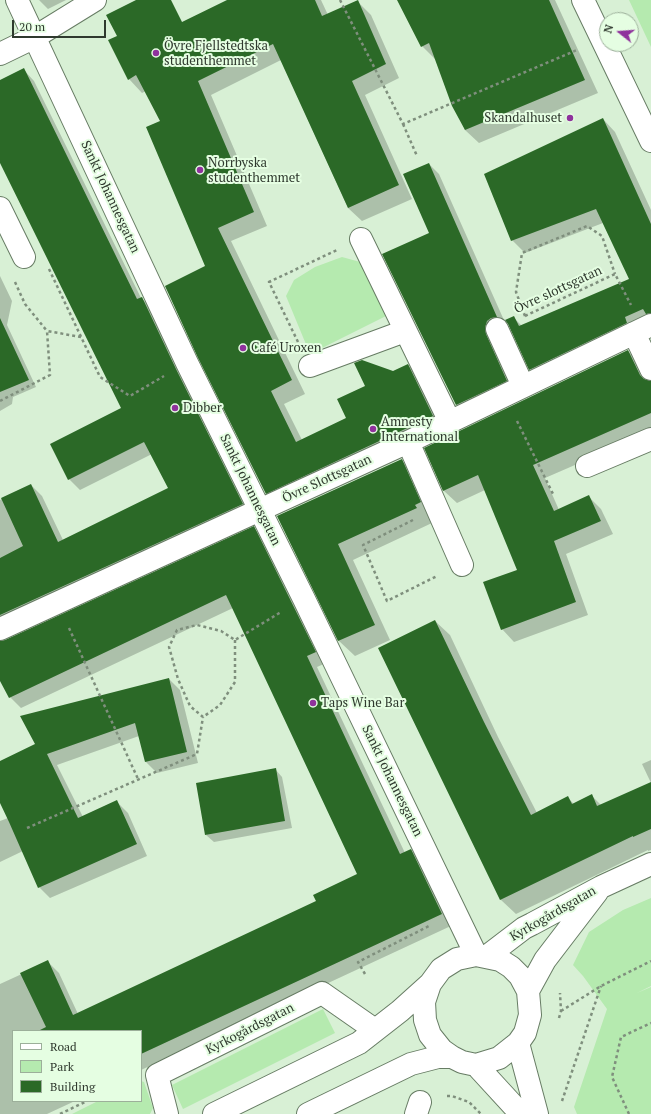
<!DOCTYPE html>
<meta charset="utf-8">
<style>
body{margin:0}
#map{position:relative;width:651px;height:1114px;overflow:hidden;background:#d8f0d5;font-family:"PT Serif",serif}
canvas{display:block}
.legend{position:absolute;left:12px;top:1030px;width:130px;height:72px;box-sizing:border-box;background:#e5fee2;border:1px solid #9caf9a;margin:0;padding:5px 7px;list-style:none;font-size:12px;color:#2f392e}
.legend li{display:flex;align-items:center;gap:8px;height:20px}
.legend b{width:20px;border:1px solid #9caf9a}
.north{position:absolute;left:599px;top:12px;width:40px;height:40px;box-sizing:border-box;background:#e5fee2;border:1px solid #9caf9a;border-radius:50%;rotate:287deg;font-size:11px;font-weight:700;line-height:16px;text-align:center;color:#2f392e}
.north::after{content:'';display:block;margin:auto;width:14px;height:18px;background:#8f329c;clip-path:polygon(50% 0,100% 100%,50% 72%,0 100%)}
.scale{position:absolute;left:12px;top:20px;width:94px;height:18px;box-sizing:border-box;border:2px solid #2f392e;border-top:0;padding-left:5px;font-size:12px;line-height:14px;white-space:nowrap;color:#2f392e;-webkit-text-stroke:3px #e5fee2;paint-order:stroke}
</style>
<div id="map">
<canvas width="651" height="1114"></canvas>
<ul class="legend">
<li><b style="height:5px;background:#fff"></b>Road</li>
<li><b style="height:11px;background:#b5eaaf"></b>Park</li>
<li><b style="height:11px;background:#2b6927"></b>Building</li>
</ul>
<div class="north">N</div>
<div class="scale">20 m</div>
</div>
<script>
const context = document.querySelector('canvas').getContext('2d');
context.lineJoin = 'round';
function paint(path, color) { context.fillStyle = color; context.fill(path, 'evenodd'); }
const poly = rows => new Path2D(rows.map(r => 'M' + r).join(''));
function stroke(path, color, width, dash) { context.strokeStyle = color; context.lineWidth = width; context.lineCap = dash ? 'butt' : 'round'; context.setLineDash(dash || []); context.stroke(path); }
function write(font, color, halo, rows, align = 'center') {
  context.font = font + ' "PT Serif",serif'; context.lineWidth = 4; context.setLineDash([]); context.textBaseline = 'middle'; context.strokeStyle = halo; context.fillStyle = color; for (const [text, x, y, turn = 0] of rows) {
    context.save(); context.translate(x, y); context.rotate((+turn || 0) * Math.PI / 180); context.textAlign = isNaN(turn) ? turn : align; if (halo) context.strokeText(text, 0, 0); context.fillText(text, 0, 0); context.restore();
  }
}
const green = poly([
 [629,0,651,0,651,47],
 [342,257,360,262,388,315,310,354,286,296,294,280,315,267],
 [651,898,651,986,637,993,651,987,651,1114,577,1114,574,1107,607,1009,583,976,573,965,589,932,623,910],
 [323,1009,335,1033,183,1109,172,1085],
 [141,1081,144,1082,153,1108,150,1114,72,1114,98,1101,141,1101]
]);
const shadow = poly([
 [39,0,66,0,48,9],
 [229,0,321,0,328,15,357,1,371,15,399,78,365,95,412,199,362,221,348,208,281,60,211,95,267,226,231,241,305,394,284,404,302,440,347,418,393,372,408,365,421,379,446,430,280,507,266,493,207,266,161,122,146,91,142,93,129,79,151,41],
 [404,0,555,0,598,93,479,143,465,130,436,60,422,46],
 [23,69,34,81,141,298,153,309,253,515,0,635,0,500,31,485,42,496,63,540,169,489,152,454,80,490,69,479,123,409,0,161,0,81],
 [603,119,615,132,651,210,651,330,543,382,530,369,513,317,522,326,631,280,603,223,525,253,512,240],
 [429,164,439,174,507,327,517,391,467,415,457,405,430,234],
 [0,276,12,301,7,325,36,387,13,397,12,404,0,411],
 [628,351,641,364,649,382,651,382,651,432,545,478,559,510,589,497,601,509,613,534,566,554,588,615,514,642,502,629,519,571,485,490,457,503,444,491,426,449],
 [401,460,417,475,436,518,430,520,432,523,353,560,390,640,355,656,339,641,278,516],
 [254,528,265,539,326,663,317,667,405,853,411,850,422,861,453,925,141,1070,141,1031,13,1031,13,1101,75,1101,47,1114,0,1114,0,984,48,962,59,973,78,1014,317,902,358,875,233,608,21,708,10,697,0,679,0,642,6,641],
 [435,621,450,635,498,737,537,813,568,798,574,804,592,796,601,805,651,783,642,764,651,760,651,850,648,851,648,850,516,914,501,900,380,648],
 [169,679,180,690,198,763,157,773,146,762,139,736,57,765,83,817,117,802,128,813,147,856,50,898,39,887,23,851,0,862,0,821,8,818,0,801,0,762],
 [275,769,282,777,292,828,214,842,206,835]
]);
const building = poly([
 [136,0,171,0,182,22,227,0,315,0,322,16,358,0,386,64,352,81,399,185,348,208,273,44,198,81,254,212,218,228,292,380,271,391,296,442,346,418,337,399,365,386,354,363,362,360,393,371,408,364,433,416,266,494,198,358,165,286,205,266,146,127,160,121,136,75,128,80,108,40,117,36,106,15],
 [397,0,549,0,585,80,465,130,452,106,429,43,421,47],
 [24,68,137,299,142,297,176,369,243,504,0,615,0,558,23,546,1,498,31,484,58,542,168,488,144,442,68,480,50,444,121,408,0,163,0,80],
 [603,118,651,224,651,313,646,314,643,309,625,317,627,323,529,370,508,324,505,320,514,316,519,326,629,279,596,209,511,241,484,174],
 [429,163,497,317,491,318,487,321,485,328,486,334,507,381,456,405,382,254,429,233,403,174],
 [0,318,29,380,0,392],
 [628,350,640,375,644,379,651,381,651,413,533,465,554,511,589,495,601,521,554,541,576,602,501,630,483,582,517,570,478,475,443,491,424,448],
 [402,459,421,502,415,505,417,508,338,544,375,625,338,641,277,516],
 [254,526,316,652,307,656,400,854,411,849,442,914,141,1054,141,1031,38,1031,46,1027,20,973,48,960,73,1015,316,901,313,895,357,874,226,595,9,698,0,681,0,641,5,640],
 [435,620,484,722,531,815,568,796,572,804,592,794,597,806,651,782,651,829,633,837,633,836,500,900,378,648],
 [169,678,187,752,145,762,135,723,47,754,78,818,117,800,137,844,38,888,9,822,0,803,0,761,35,744,20,716],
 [276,768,285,821,205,835,196,783]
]);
const path = poly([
 [340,0,403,124,577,50],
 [403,124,417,156],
 [49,269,100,377,130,396,164,376],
 [15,282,25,304,47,331],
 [525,316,516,292,522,253,587,226,602,236,615,274],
 [525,316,615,274,631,305],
 [298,342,269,282,337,250],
 [0,401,50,375,47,331,81,337],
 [517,421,554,496],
 [413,520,363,545,387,601,437,576],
 [69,628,138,779],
 [235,640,235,682,220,705,203,717,190,706,178,679,169,647,177,630,197,625,221,631,235,640,281,612],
 [27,828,197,754,203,717],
 [365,974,358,962,431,925],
 [561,1011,601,986,651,961],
 [559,1018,561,1011,560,993],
 [447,1096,452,1096,469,1102,481,1114],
 [562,1101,601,986],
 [60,1114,87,1101],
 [629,1114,612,1077,621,1037,651,1023]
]);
const minor = poly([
 [17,0,187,363,304,599,476,955],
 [583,0,651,141],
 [0,54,35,37,95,0],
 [0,208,24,257],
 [361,239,450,422],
 [497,329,523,386],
 [634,333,651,369],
 [310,366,405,331],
 [408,442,462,565],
 [587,466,651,439],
 [0,629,408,442,651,325],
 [476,955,500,960,511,967,520,976,528,991,530,1015,525,1033,518,1043,499,1058,476,1065,462,1062,452,1057,442,1050,430,1035,425,1020,424,1002,430,984,441,969,457,959,476,955],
 [486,957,524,928,532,924,601,887,651,864],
 [528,991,545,960,597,892],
 [518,1043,537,1114],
 [476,1065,521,1114],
 [167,1114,157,1075,322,993,375,1030],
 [214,1114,359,1043,400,1011,430,984],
 [308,1114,411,1064,438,1057,452,1057],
 [416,1114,420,1102]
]);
const markers = [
 [156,53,4,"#8f329c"],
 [570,118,4,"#8f329c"],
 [200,170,4,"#8f329c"],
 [243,348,4,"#8f329c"],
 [175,408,4,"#8f329c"],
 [373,429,4,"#8f329c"],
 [313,703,4,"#8f329c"]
];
const poiNames = [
 ["Övre Fjellstedtska",164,46],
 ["studenthemmet",164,61],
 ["Skandalhuset",562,118,"right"],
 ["Norrbyska",208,163],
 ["studenthemmet",208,178],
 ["Café Uroxen",251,348],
 ["Dibber",183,408],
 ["Amnesty",381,422],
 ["International",381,437],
 ["Taps Wine Bar",321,703]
];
const streetNames = [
 ["Sankt Johannesgatan",110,197,65],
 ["Övre slottsgatan",558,290,-25],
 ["Övre Slottsgatan",327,479,-25],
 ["Sankt Johannesgatan",250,490,64],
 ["Sankt Johannesgatan",392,781,64],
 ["Kyrkogårdsgatan",553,914,-30],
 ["Kyrkogårdsgatan",250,1029,-27]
];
paint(green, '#b5eaaf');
paint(shadow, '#0003');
paint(building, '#2b6927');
stroke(minor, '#677c64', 24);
stroke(path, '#7f8f7d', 2.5, [3, 3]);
stroke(minor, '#fff', 22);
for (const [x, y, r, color] of markers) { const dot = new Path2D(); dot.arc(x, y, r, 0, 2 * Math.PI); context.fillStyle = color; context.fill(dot); stroke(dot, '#e5fee2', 1.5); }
write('13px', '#2f392e', '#e5fee2', poiNames, 'left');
write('13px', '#2f392e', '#e5fee2', streetNames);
</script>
